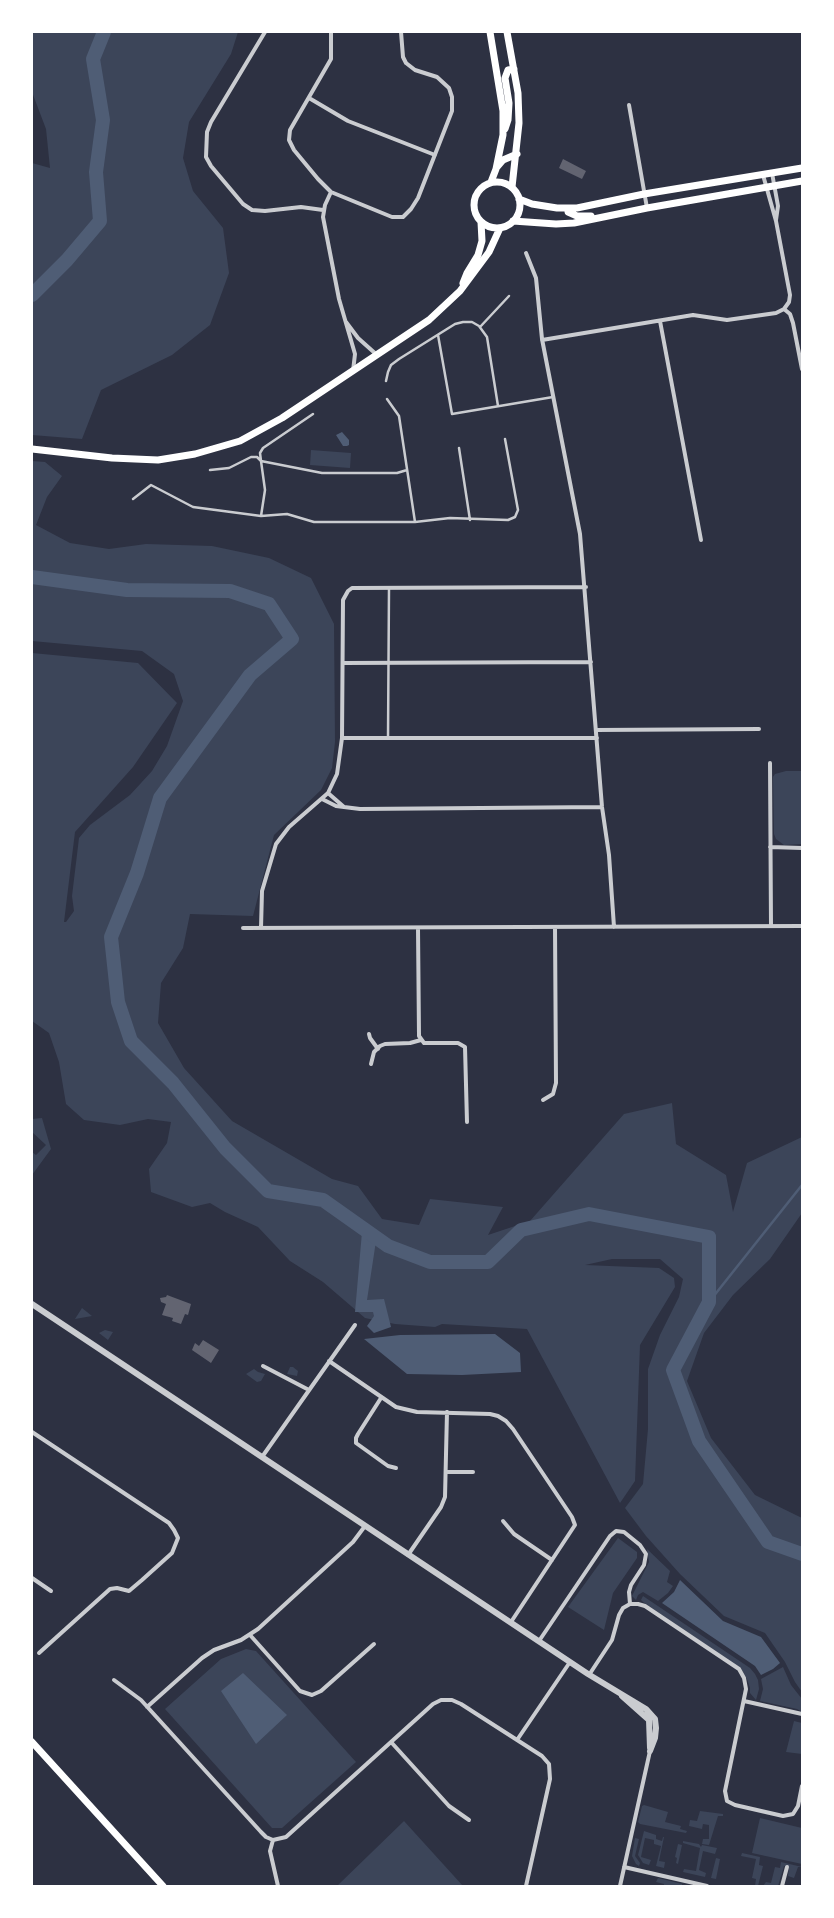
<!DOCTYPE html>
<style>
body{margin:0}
#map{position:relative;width:834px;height:1918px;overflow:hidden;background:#2d3142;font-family:Manrope,sans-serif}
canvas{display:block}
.frame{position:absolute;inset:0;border:33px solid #fff;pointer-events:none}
</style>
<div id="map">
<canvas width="834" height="1918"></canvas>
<div class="frame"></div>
</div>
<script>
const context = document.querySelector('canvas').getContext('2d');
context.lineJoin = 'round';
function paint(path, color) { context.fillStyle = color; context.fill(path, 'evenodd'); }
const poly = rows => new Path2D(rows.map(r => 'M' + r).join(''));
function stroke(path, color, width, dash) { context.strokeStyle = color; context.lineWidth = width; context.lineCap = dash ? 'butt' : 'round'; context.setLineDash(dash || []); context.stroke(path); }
const green = poly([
 [32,32,238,32,231,54,189,122,183,158,193,191,223,228,229,273,210,325,172,355,101,390,82,439,32,435,32,163,50,168,46,129,32,92],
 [311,450,351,453,350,468,310,465],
 [32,461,45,462,62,476,47,497,36,525,70,543,109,549,146,544,212,546,269,558,311,578,334,624,335,742,332,768,321,790,274,835,253,916,190,914,183,948,161,983,158,1023,184,1068,232,1121,332,1179,358,1186,382,1219,419,1225,430,1199,503,1207,488,1235,530,1221,624,1114,672,1103,676,1144,726,1175,733,1212,747,1163,802,1137,802,1213,770,1259,733,1295,704,1333,687,1381,711,1438,755,1495,802,1518,802,1692,795,1682,785,1662,765,1633,724,1616,680,1574,646,1536,625,1508,643,1484,648,1429,648,1369,660,1335,679,1297,683,1279,660,1259,612,1259,585,1265,659,1268,674,1278,675,1287,640,1345,635,1481,620,1503,527,1329,442,1324,435,1327,395,1324,365,1318,323,1282,290,1261,258,1227,225,1212,210,1203,192,1207,151,1192,149,1169,167,1143,171,1122,148,1119,120,1125,84,1120,66,1104,59,1062,49,1033,32,1021,32,653,138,663,177,703,133,767,75,832,64,922,66,922,74,911,72,896,79,838,90,825,130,795,152,771,167,746,183,701,174,674,142,651,32,641],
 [786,771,802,771,802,844,784,845,776,839,774,834,773,777,775,774],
 [42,1118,51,1149,32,1175,32,1152,36,1155,46,1145,32,1132,32,1119],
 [82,1308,92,1316,75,1319],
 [105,1330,113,1332,108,1340,99,1333],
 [290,1367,293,1367,298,1371,297,1376,287,1374],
 [254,1369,258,1372,265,1374,261,1381,257,1382,246,1374],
 [618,1538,637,1552,637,1558,613,1593,604,1630,568,1607],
 [647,1549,670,1571,667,1582,673,1586,668,1593,658,1601,643,1592,638,1595,636,1600,632,1596,649,1562],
 [643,1596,750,1668,755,1674,758,1680,759,1689,756,1700,750,1693,750,1688,747,1679,741,1669,643,1602,641,1600],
 [246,1649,256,1651,356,1762,282,1828,272,1828,165,1709,221,1659],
 [783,1667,791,1685,802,1699,802,1712,797,1709,760,1701,763,1689,761,1679],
 [794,1721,802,1723,802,1754,786,1752],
 [644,1805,668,1812,665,1822,681,1826,680,1829,687,1831,686,1833,640,1824,638,1822,642,1806],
 [700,1811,723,1814,723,1816,718,1816,709,1845,702,1844,703,1839,709,1839,709,1825,703,1824,702,1829,689,1826,690,1820,697,1821],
 [760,1818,802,1828,802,1864,752,1853],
 [404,1821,463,1886,337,1886],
 [644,1831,656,1835,656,1839,662,1841,663,1837,664,1837,659,1861,665,1862,664,1868,656,1866,661,1846,654,1844,654,1840,645,1838,641,1857,651,1860,649,1865,643,1863,638,1855],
 [635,1838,639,1839,635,1856,640,1863,639,1866,636,1864,632,1856],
 [683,1841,699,1844,701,1847,702,1845,717,1848,715,1854,703,1851,699,1870,706,1873,705,1877,683,1872,684,1869,696,1871,700,1848,683,1843],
 [678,1844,682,1845,678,1864,676,1863,677,1858,675,1857],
 [742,1853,760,1857,759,1865,763,1866,758,1886,755,1886,756,1879,752,1878,756,1859,741,1856],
 [716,1858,720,1859,716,1879,711,1878],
 [781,1862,802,1867,798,1867,794,1878,788,1876,789,1867,784,1866,778,1886,763,1886,766,1882,771,1883,775,1867,780,1868],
 [658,1878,682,1884,682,1886,664,1886,664,1884,656,1882]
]);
const water = poly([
 [342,432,349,440,349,445,347,446,343,446,336,435],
 [362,1232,376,1241,367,1300,384,1299,391,1327,374,1333,367,1326,374,1316,373,1312,355,1312],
 [495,1334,520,1353,521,1372,462,1375,407,1374,364,1339,400,1335],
 [680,1580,723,1621,761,1637,780,1663,773,1669,761,1675,755,1666,662,1603,674,1592],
 [243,1673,287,1715,256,1744,221,1691]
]);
const stream = poly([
 [709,1302,802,1185]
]);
const river = poly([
 [32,295,67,260,100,221,96,172,103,120,93,59,104,32],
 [32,577,127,590,230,591,269,604,292,639,250,675,160,798,137,873,111,937,118,1002,131,1041,173,1083,225,1148,268,1191,323,1200,388,1246,430,1262,488,1262,521,1230,589,1214,709,1237,709,1302,673,1370,699,1441,768,1542,802,1554]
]);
const building = poly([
 [563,159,586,171,582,179,559,168],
 [167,1295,191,1304,188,1315,185,1314,181,1324,172,1321,173,1318,162,1315,166,1304,161,1302,160,1298,166,1297],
 [203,1340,219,1350,211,1363,192,1350,195,1343,199,1346]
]);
const service = poly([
 [480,327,509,296],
 [438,335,452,414,553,397],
 [386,381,388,372,391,365,399,359,455,324,463,322,472,322,479,326,487,337,498,406],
 [387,399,399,416,415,522],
 [459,448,470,520],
 [210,470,229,468,251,457,257,457,261,461,260,453,263,448,313,414],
 [133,499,151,485,193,507,261,516,287,514,314,522,415,522,450,518,508,520,515,517,518,510,505,439],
 [261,516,265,490,261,461,322,473,397,473,407,470],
 [388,738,389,588]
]);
const minor = poly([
 [265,32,211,122,207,132,206,157,211,166,243,204,252,210,265,211,301,207,323,210],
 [331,32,331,59,290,130,289,140,294,150,318,179,331,192,392,217,403,217,411,209,418,198,452,111,452,97,449,88,437,77,415,70,406,63,403,57,401,32],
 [309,98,348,121,435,155],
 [629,105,647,208],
 [772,173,778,206,776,220],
 [331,192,325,205,323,217,339,299,355,354,353,371],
 [526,253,536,278,542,339,580,534,602,807,609,855,614,927],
 [784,309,790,314,793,323,802,369],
 [660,321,701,540],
 [346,322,358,338,377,355],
 [542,340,693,315,727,320,776,313,784,309,789,302,790,295,776,221,763,175],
 [343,663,591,662],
 [596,730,759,729],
 [342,738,597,738],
 [770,763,771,926],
 [328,793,344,807],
 [322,799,336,806,360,809,602,807],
 [770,847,802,848],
 [243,928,802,926],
 [261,928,262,891,276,844,289,827,328,793,337,774,342,738,343,600,348,591,352,588,586,587],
 [418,928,419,1036,424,1043,458,1043,465,1047,467,1122],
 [369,1034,370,1038,378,1049],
 [371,1064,374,1052,380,1046,385,1044,410,1043,421,1040],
 [543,1100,553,1094,556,1083,555,927],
 [329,1361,396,1407,417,1412,490,1414,498,1416,506,1421,513,1429,572,1517,575,1525,511,1622],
 [263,1366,309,1390],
 [381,1398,358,1434,356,1438,356,1443,388,1466,396,1468],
 [32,1432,169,1523,174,1530,178,1538,172,1553,142,1580,129,1591,117,1588,110,1589,39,1653],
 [262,1457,355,1325],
 [446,1472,473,1472],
 [503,1521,514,1534,552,1560],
 [408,1555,441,1507,445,1497,447,1412],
 [32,1578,51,1591],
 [250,1635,300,1691,312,1695,321,1691,374,1644],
 [539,1641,610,1536,616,1531,624,1532,640,1545,646,1554,644,1565,631,1585,629,1592,630,1604],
 [589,1675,612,1640,619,1615,623,1608,630,1604,638,1604,645,1606,739,1669,744,1678,746,1689,725,1791,727,1801,735,1805,783,1816,793,1814,798,1806,802,1786],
 [114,1680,141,1700,261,1832,266,1837,273,1840,286,1837,433,1704,441,1700,452,1700,461,1704,542,1756,549,1764,550,1779,526,1886],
 [744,1701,802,1714],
 [147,1707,202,1658,214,1650,241,1640,258,1629,353,1542,365,1526],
 [517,1740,570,1662],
 [391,1742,449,1806,469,1820],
 [273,1840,270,1851,278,1886],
 [624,1867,707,1886],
 [620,1886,650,1751],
 [782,1886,787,1867]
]);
const tertiary = poly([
 [32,1304,588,1674,646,1709,655,1719,656,1728,655,1738,650,1751],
 [622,1696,649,1720,650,1748]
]);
const primary = poly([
 [490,32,503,111,503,135,496,169,491,182],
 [507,32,518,93,519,123,512,187],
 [505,129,508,120,509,103,505,78,508,70,514,69],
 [497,167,503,160,517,154],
 '474 205a23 23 0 1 1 46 0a23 23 0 1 1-46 0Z',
 [519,199,532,204,557,208,577,208,644,194,802,168],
 [568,208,568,212,577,216,591,216],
 [513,221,556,224,574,223,647,208,802,181],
 [463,283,467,273,478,255,482,241,481,222],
 [32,449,112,458,158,460,195,454,240,441,282,418,429,320,460,291,489,252,500,228],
 [32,1742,163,1886]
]);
paint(green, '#3c4559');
paint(water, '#4f5d75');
stroke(stream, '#4f5d75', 2.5);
stroke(river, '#4f5d75', 14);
paint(building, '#626471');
stroke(service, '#caccd0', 2.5);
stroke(minor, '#caccd0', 4);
stroke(tertiary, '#caccd0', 6);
stroke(primary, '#fff', 7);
</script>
